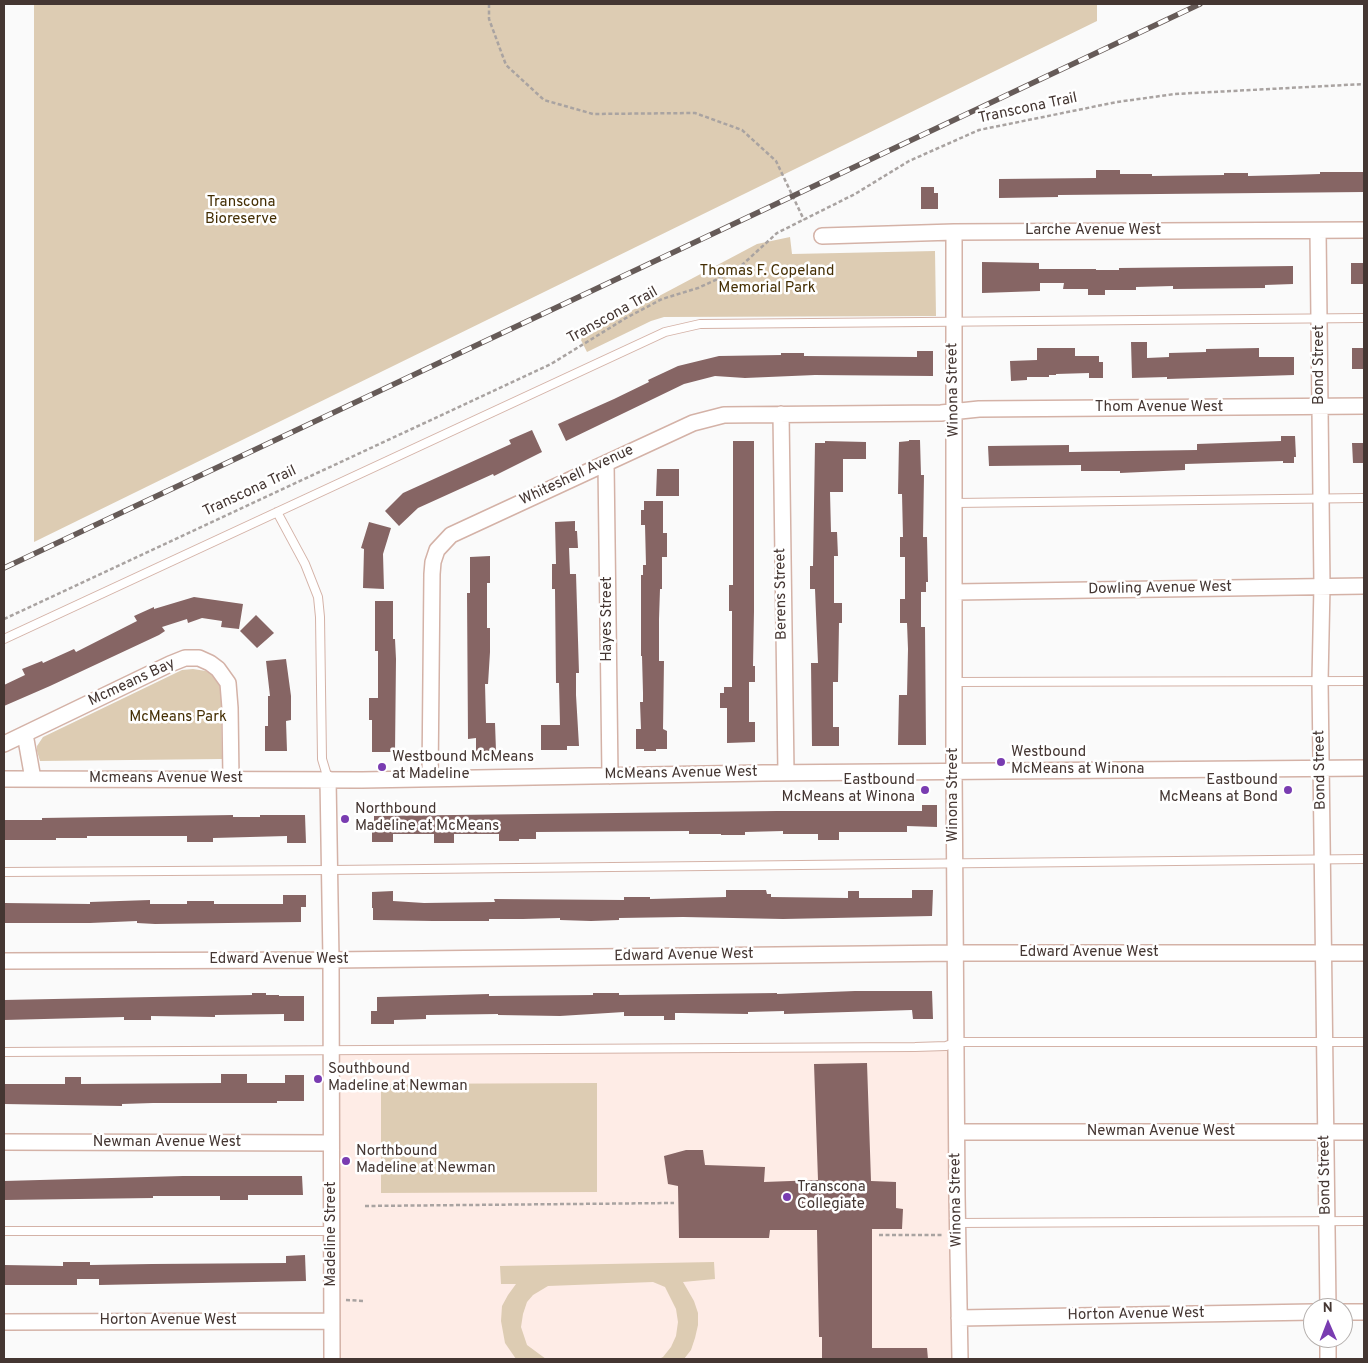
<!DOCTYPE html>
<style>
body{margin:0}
#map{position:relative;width:1368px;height:1363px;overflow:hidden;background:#fafafa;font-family:Overpass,sans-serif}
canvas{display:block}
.frame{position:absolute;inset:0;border:5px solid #443632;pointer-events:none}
.north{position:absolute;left:1303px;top:1298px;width:50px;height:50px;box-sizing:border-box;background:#fff;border:1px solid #b4afad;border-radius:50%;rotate:359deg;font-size:14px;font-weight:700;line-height:20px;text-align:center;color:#443632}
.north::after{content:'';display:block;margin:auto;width:18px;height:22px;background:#793cb1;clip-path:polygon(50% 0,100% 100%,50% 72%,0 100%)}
</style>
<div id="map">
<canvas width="1368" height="1363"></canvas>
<div class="frame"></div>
<div class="north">N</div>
</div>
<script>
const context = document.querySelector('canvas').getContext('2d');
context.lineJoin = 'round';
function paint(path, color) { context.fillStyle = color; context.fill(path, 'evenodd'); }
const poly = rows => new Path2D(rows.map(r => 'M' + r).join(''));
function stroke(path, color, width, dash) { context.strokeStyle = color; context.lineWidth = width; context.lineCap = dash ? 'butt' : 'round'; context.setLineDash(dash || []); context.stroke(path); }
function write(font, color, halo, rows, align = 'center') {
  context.font = font + ' Overpass,sans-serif'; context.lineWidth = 5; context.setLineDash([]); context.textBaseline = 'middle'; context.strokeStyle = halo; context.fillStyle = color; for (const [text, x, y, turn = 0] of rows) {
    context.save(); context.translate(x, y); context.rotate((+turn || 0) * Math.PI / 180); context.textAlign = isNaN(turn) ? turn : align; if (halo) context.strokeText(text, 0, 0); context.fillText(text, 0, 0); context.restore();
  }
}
const built = poly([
 [957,1042,960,1359,332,1359,332,1051,915,1047]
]);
const green = poly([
 [34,4,1097,4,1097,21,34,542],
 [790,237,792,254,935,251,936,316,664,317,651,321,587,352,580,338,757,244],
 [193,669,206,671,217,678,221,689,222,759,40,761,37,751,37,746,43,737,182,670],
 [597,1083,597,1192,381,1193,381,1084],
 [714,1262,715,1279,683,1282,694,1301,698,1313,698,1325,695,1338,691,1350,684,1359,659,1359,663,1357,671,1347,676,1336,678,1322,676,1309,665,1287,653,1282,548,1286,533,1295,527,1302,523,1314,521,1327,527,1345,546,1359,516,1359,505,1343,501,1321,502,1306,508,1295,516,1284,501,1284,500,1266]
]);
const building = poly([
 [1096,170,1120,170,1120,174,1152,174,1152,176,1224,175,1224,173,1248,173,1248,176,1289,175,1320,174,1320,172,1364,172,1364,192,1058,195,1058,197,999,198,999,179,1096,178],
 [921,187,934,187,934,193,938,193,938,209,921,209],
 [982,262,1039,263,1039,269,1096,269,1096,270,1119,270,1119,268,1293,266,1293,284,1265,285,1265,288,1173,289,1173,286,1136,287,1136,290,1105,290,1105,295,1088,295,1088,289,1063,289,1064,283,1040,283,1040,291,982,293],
 [1351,263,1364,263,1364,284,1351,284],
 [1131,342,1147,342,1147,358,1169,357,1169,353,1206,352,1206,349,1259,348,1259,357,1294,357,1294,375,1167,379,1167,377,1132,378],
 [1037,348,1075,348,1075,356,1099,356,1099,362,1103,362,1103,378,1089,378,1089,373,1056,374,1056,375,1049,375,1049,377,1027,377,1027,380,1011,381,1010,361,1037,360],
 [1352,348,1364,348,1364,369,1352,369],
 [917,351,933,351,933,376,815,375,745,378,715,376,684,384,566,441,558,424,614,399,649,382,648,380,678,366,719,356,781,355,781,353,804,353,804,356,917,357],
 [532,430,542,452,494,476,493,474,418,508,399,526,385,511,403,493,511,444,509,440],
 [1281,436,1295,436,1296,457,1294,457,1294,463,1283,463,1283,461,1185,464,1185,470,1120,473,1120,471,1081,471,1081,465,989,466,988,446,1069,445,1069,452,1197,450,1197,444,1281,441],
 [909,440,920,440,921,475,924,475,923,537,927,537,928,582,926,582,926,592,921,592,921,627,925,627,926,745,898,745,899,695,907,695,908,649,907,623,900,623,900,599,905,599,905,557,900,557,900,537,903,537,902,494,898,494,899,442,909,441],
 [733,441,754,441,754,611,753,666,755,666,755,682,749,682,749,722,755,722,755,742,727,743,727,708,720,708,720,693,724,693,724,687,732,687,732,611,729,611,729,585,733,585],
 [825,441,866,442,866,459,843,459,843,492,830,492,831,532,837,532,838,556,834,556,834,603,842,603,842,623,839,623,838,682,833,682,833,727,839,727,839,746,812,746,811,663,818,663,815,589,810,589,810,566,813,566,815,443,825,443],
 [1352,443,1364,443,1364,463,1353,463],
 [657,469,679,469,679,496,656,496],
 [644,501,663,501,663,533,667,533,667,557,662,557,662,589,660,589,659,619,659,661,664,661,663,729,667,731,667,749,656,749,656,751,644,751,644,749,636,749,636,729,641,729,640,702,643,702,643,693,642,656,641,656,641,575,643,575,643,565,646,565,645,525,641,525,641,510,644,510],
 [575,521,575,531,577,531,578,548,569,548,570,574,576,574,579,673,576,673,576,695,579,746,567,746,567,750,541,750,541,725,560,725,559,683,556,683,555,589,552,589,552,564,556,564,555,522],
 [369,522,391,528,383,554,384,589,363,588,364,549,361,548],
 [490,556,490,583,487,583,487,628,490,628,490,652,488,684,485,684,486,723,495,723,496,751,476,751,476,738,468,739,467,593,470,593,470,557],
 [194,597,243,604,239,629,221,627,222,621,202,618,188,623,187,619,162,627,165,631,159,635,50,686,4,706,4,685,25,675,22,669,42,661,43,663,74,649,76,652,137,621,134,616,154,607,154,609],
 [375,601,393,601,393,639,395,639,396,659,395,752,372,752,372,720,369,720,369,698,378,698,378,651,375,651],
 [256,615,274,633,257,648,240,631],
 [286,659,291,696,291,720,286,721,287,751,265,751,265,726,268,726,268,696,270,696,266,661],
 [922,805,937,805,937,827,907,826,907,832,839,832,839,840,818,840,818,834,783,834,783,831,745,832,745,835,721,835,721,834,689,834,689,831,536,832,536,839,519,839,519,841,499,841,499,834,454,834,454,843,434,843,434,834,393,834,393,842,372,842,372,826,374,826,374,816,777,811,922,811],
 [233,815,233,817,260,817,260,815,305,815,306,843,287,843,287,836,213,838,213,842,187,842,187,836,87,836,87,838,56,838,56,840,4,840,4,820,42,820,42,818],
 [726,890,766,890,767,894,771,894,771,897,848,898,848,891,859,891,859,898,912,898,912,890,933,890,932,916,783,919,683,917,619,918,619,920,591,921,560,920,560,918,523,919,489,919,489,921,433,921,373,920,373,908,372,908,372,892,393,891,393,901,424,903,495,902,494,899,624,900,624,897,650,897,650,899,726,897],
 [283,895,306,895,306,907,301,907,301,922,155,924,137,923,137,921,90,923,4,923,4,903,90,904,90,902,150,900,150,904,187,904,187,901,214,901,214,904,283,904],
 [855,991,932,991,933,1019,913,1019,912,1010,784,1014,784,1011,748,1012,748,1014,682,1013,675,1013,675,1020,664,1020,664,1016,624,1016,624,1012,560,1016,498,1015,498,1014,426,1015,426,1019,394,1020,394,1024,371,1024,371,1011,377,1011,377,997,489,994,489,996,593,995,593,993,619,993,619,995,777,993,777,994],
 [252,993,266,993,266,995,279,995,279,996,304,996,304,1021,284,1021,284,1014,215,1015,215,1017,151,1016,151,1020,124,1020,124,1017,4,1020,4,1000,252,995],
 [867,1063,871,1181,896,1182,896,1208,903,1209,902,1229,872,1229,872,1348,927,1348,928,1359,822,1359,822,1337,819,1337,817,1230,770,1230,769,1238,679,1238,678,1186,668,1184,664,1156,686,1150,703,1150,705,1165,765,1167,764,1182,818,1180,814,1064],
 [221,1074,247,1074,247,1083,285,1083,285,1075,304,1075,304,1101,277,1101,277,1103,153,1103,122,1104,122,1106,4,1104,4,1084,65,1084,65,1077,81,1077,81,1084,221,1083],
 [183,1176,302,1176,303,1195,248,1195,248,1200,220,1200,220,1196,153,1196,153,1198,4,1200,4,1181],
 [305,1255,306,1281,99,1285,99,1279,77,1279,77,1285,4,1285,4,1265,63,1266,63,1262,90,1262,90,1265,152,1264,286,1263,286,1256]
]);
const path = poly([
 [489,4,489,19,506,65,544,100,593,114,695,113,742,130,776,161,804,220],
 [4,619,551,364,626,318,662,299,698,288,722,277,742,265,777,233,855,194,909,161,979,130,1117,102,1175,94,1364,84],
 [365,1206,674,1203],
 [879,1235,943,1235],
 [346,1300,365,1301]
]);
const service = poly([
 [955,503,1364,498],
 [277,512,305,564,318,597,320,617,322,759,328,779],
 [4,639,665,332,700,324,1364,318],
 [954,682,1364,681],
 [4,872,331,870,1364,859],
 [4,1052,915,1047,946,1046,957,1042,1364,1042],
 [957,1223,1364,1221],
 [4,1231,332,1231]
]);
const minor = poly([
 [1318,231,1322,586,1320,681,1328,1308],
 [954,232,954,771,957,1196,960,1359],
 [822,236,954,232,1364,230],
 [781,414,786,773],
 [606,463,610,776],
 [955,592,1364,586],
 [25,734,33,779],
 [4,744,170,664,185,658,199,658,210,663,218,669,228,683,230,708,231,779],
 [4,779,362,780,763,773,1364,768],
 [328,779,331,960,332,1359],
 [430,779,432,574,433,562,437,550,451,535,693,423,724,415,941,413,979,409,1364,406],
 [4,961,331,960,956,953,1364,953],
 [957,1132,1364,1132],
 [4,1142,331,1143],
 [1343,1312,1364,1312],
 [959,1318,1313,1312],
 [4,1322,332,1321],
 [1328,1338,1328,1359]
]);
const rail = poly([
 [4,568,1200,4]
]);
const markers = [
 [1001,762,5,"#793cb1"],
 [382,767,5,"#793cb1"],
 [925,790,5,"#793cb1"],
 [1288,790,5,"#793cb1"],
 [345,819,5,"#793cb1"],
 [318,1079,5,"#793cb1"],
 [346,1161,5,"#793cb1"],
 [787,1197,5,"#793cb1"]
];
const streetNames = [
 ["Transcona Trail",1028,109,-12],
 ["Larche Avenue West",1093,231],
 ["Transcona Trail",613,316,-29],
 ["Bond Street",1320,365,-90],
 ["Winona Street",954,390,-91],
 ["Thom Avenue West",1159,408],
 ["Whiteshell Avenue",577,476,-25],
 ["Transcona Trail",250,492,-25],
 ["Dowling Avenue West",1160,589,-1],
 ["Berens Street",782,594,-91],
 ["Hayes Street",608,619,-90],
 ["Mcmeans Bay",132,683,-25],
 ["Bond Street",1321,770,-91],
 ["McMeans Avenue West",681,774,-1],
 ["Mcmeans Avenue West",166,779],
 ["Winona Street",954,795,-90],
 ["Edward Avenue West",1089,953],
 ["Edward Avenue West",684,956,-1],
 ["Edward Avenue West",279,960],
 ["Newman Avenue West",1161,1132],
 ["Newman Avenue West",167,1143],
 ["Bond Street",1326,1175,-91],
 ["Winona Street",957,1200,-91],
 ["Madeline Street",332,1234,-90],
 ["Horton Avenue West",1136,1315,-1],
 ["Horton Avenue West",168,1321]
];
const parkNames = [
 ["Transcona",241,203],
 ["Bioreserve",241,220],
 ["Thomas F. Copeland",767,272],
 ["Memorial Park",767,289],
 ["McMeans Park",178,718]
];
const poiNames = [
 ["Westbound",1011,753],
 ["McMeans at Winona",1011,770],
 ["Westbound McMeans",392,758],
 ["at Madeline",392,775],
 ["Eastbound",915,781,"right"],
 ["McMeans at Winona",915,798,"right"],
 ["Eastbound",1278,781,"right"],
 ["McMeans at Bond",1278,798,"right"],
 ["Northbound",355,810],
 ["Madeline at McMeans",355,827],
 ["Southbound",328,1070],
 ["Madeline at Newman",328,1087],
 ["Northbound",356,1152],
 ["Madeline at Newman",356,1169],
 ["Transcona",797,1188],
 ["Collegiate",797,1205]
];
paint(built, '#feece6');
paint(green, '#ddccb3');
paint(building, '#866564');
stroke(service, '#d4b2a7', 10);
stroke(minor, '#d4b2a7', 18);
stroke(path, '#a9a3a1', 2.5, [4, 2.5]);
stroke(service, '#fff', 8);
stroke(minor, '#fff', 15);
stroke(rail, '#665b58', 5.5);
stroke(rail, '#fff', 4, [11]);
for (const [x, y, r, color] of markers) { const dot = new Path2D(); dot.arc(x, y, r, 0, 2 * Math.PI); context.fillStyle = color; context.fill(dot); stroke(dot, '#fff', 2); }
write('15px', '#443632', '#fff', streetNames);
write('15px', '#442e03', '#fff', parkNames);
write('15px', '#443632', '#fff', poiNames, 'left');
</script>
